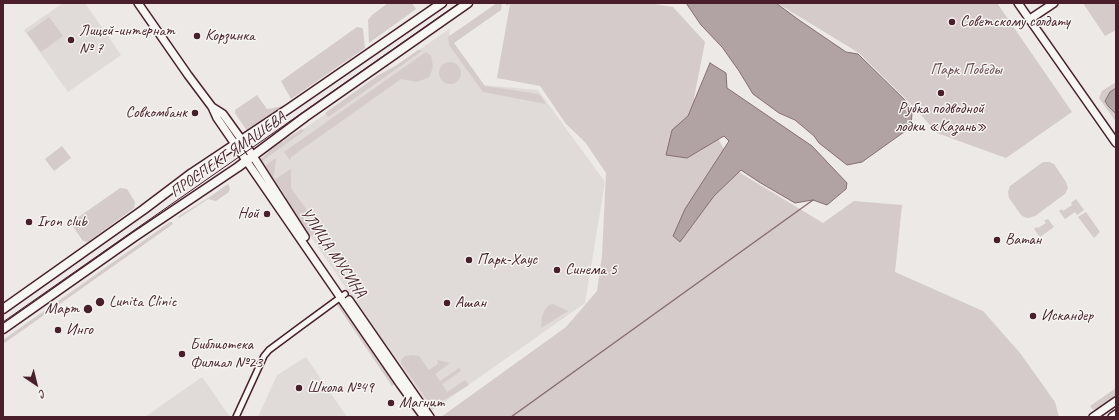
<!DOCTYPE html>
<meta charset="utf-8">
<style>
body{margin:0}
#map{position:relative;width:1119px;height:420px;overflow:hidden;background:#ece9e6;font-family:Caveat,sans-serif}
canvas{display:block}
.frame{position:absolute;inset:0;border:4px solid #4a1f2b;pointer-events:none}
.north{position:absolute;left:16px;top:364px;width:40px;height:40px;-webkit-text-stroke:3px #f6f6f2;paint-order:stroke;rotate:145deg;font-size:11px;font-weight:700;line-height:16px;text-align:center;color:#4a1f2b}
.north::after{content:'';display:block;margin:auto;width:14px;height:18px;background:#4a1f2b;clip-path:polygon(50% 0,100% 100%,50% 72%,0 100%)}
</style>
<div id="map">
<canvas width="1119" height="420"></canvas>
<div class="frame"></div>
<div class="north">С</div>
</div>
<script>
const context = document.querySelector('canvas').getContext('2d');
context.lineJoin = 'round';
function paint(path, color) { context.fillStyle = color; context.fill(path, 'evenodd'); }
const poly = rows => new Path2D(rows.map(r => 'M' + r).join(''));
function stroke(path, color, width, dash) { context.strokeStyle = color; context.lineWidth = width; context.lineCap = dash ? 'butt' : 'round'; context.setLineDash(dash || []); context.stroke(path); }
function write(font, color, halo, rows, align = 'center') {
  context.font = font + ' Caveat,sans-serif'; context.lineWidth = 3; context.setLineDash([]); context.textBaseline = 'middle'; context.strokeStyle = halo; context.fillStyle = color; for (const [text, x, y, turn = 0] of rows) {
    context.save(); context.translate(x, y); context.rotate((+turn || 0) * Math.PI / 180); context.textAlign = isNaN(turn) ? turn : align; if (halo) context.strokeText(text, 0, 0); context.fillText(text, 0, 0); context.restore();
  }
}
const built = poly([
 [63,3,85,3,121,55,68,92,24,30],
 [451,28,449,32,452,44,481,85,538,90,605,182,585,303,430,412,263,166,261,159,285,140,302,130],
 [306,357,347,417,258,417,277,375],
 [202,377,230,417,145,417,182,391]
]);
const green = poly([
 [388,3,412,3,416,9,369,43,368,20,372,15],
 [497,3,502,3,501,10,454,43,485,86,539,94,546,104,483,92,449,45,448,37],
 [507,3,649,3,673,7,705,42,694,98,737,171,823,223,854,201,902,205,895,272,983,311,1020,353,1055,402,1059,417,441,417,566,327,597,291,602,256,606,173,585,142,566,124,540,86,497,78,510,4,506,6],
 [777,3,997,3,1072,112,1006,158,937,133,912,105,859,53],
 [1083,3,1114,3,1116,6,1116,30,1105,36],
 [49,17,63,36,41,52,27,33],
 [357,27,362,28,363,29,365,48,291,99,281,81],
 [418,50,422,51,328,117,325,113,377,76,397,65],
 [426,52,431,56,433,66,430,76,427,78,417,82,401,79,291,157,290,160,284,152],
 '439 73a11 11 0 1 1 22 0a11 11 0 1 1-22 0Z',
 [1116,82,1116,122,1099,98,1102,91],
 [257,95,267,109,284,106,247,131,235,113,235,110],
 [302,129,304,131,262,161,265,166,276,158,276,161,273,181,262,163,261,159,269,151,282,141,283,143,285,141,284,140],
 [62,146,71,158,54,171,45,159],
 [1043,162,1049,162,1054,164,1066,182,1068,188,1065,194,1035,216,1028,218,1024,217,1021,215,1009,198,1008,192,1010,186],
 [291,169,291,188,319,227,318,234,310,236,287,201,286,196,276,182,275,179,277,178],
 [228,184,230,188,229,192,216,201,208,199,179,218,178,217,179,216,208,198],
 [120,188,127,189,135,202,134,208,88,242,83,241,72,225,73,221],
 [1076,199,1084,210,1077,215,1075,212,1065,219,1059,211,1062,209,1063,211,1072,205,1071,203],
 [1086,212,1100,232,1094,238,1078,217],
 [1048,219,1054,227,1040,237,1034,229,1037,227,1038,228,1046,223,1044,221],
 [170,222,172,222,173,224,3,344,3,340],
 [340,303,396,383,392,386,337,305],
 [553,304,568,311,541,328,542,317,545,309,549,305],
 [412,355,419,356,429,370,438,364,437,360,450,363,435,374,440,381,459,368,461,371,442,384,447,392,465,380,469,385,432,407,401,363,401,360,405,356],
 [1116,388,1116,396,1097,410,1092,409,1090,406]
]);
const water = poly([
 [686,3,776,3,799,20,846,52,858,54,908,103,912,113,911,127,862,162,847,165,819,143,814,136,795,120,779,113,753,94,739,71,722,47,701,25,686,3],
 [710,63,726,73,727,88,812,146,847,183,846,189,827,205,813,200,795,203,759,182,741,170,714,196,680,242,673,236,685,209,729,141,724,136,687,158,666,155,672,130,688,116,710,63],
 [1116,88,1116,113,1114,112,1108,106,1105,101,1110,92,1116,88]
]);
const stream = poly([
 [511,417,813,200]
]);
const street = poly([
 [236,417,264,356,269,350,300,327,345,294]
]);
const secondary = poly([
 [138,3,188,75,212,107,217,118,400,384,424,417],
 [1018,3,1116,143],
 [1030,19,1054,3],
 [212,107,223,114,249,150,305,237],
 [349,300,430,417],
 [1093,417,1116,401],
 [1112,417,1116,414]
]);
const primary = poly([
 [3,309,143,210,192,173,291,107,442,3],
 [3,329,134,237,238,167,305,117,468,3]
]);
const tram = poly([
 [3,322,459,3]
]);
const markers = [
 [952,22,4,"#4a1f2b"],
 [197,36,4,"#4a1f2b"],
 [71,40,4,"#4a1f2b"],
 [941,93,4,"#4a1f2b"],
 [195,113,4,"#4a1f2b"],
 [267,214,4,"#4a1f2b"],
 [29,222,4,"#4a1f2b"],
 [997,240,4,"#4a1f2b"],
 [469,260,4,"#4a1f2b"],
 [557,270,4,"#4a1f2b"],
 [100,302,5,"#4a1f2b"],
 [447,303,4,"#4a1f2b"],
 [88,309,5,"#4a1f2b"],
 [1033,316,4,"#4a1f2b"],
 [58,330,4,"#4a1f2b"],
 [182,354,4,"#4a1f2b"],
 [299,388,4,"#4a1f2b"],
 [391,403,4,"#4a1f2b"]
];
const poiNames = [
 ["Советскому солдату",960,22],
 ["Лицей-интернат",79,31],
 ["№ 7",79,49],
 ["Корзинка",205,36],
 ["Рубка подводной",941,109,"center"],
 ["лодки «Казань»",941,127,"center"],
 ["Совкомбанк",187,113,"right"],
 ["Ной",259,214,"right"],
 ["Iron club",37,222],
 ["Ватан",1005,240],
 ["Парк-Хаус",477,260],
 ["Синема 5",565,270],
 ["Lunita Clinic",109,302],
 ["Ашан",455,303],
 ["Март",79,309,"right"],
 ["Искандер",1041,316],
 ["Инго",66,330],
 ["Библиотека",190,345],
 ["Филиал №23",190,363],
 ["Школа №49",307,388],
 ["Магнит",399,403]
];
const parkNames = [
 ["Парк Победы",966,70]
];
const streetNames = [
 ["ПРОСПЕКТ ЯМАШЕВА",228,155,-35],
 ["УЛИЦА МУСИНА",333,253,56]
];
paint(built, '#e0dad8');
paint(green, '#d4cbca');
paint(water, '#b1a2a3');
stroke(water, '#886e73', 1);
stroke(stream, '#886e73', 1.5);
stroke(street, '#4a1f2b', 8);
stroke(secondary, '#4a1f2b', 10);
stroke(primary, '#4a1f2b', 11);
stroke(street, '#f6f6f2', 5);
stroke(secondary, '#f6f6f2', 7);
stroke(primary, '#f6f6f2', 8);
stroke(tram, '#4a1f2b', 1);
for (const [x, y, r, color] of markers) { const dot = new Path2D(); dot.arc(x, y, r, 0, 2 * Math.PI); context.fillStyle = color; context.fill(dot); stroke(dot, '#f6f6f2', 1.5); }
write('16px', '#4a1f2b', '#f6f6f2', poiNames, 'left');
write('16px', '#6c4a53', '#f6f6f2', parkNames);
write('16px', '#4a1f2b', '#f6f6f2', streetNames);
</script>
